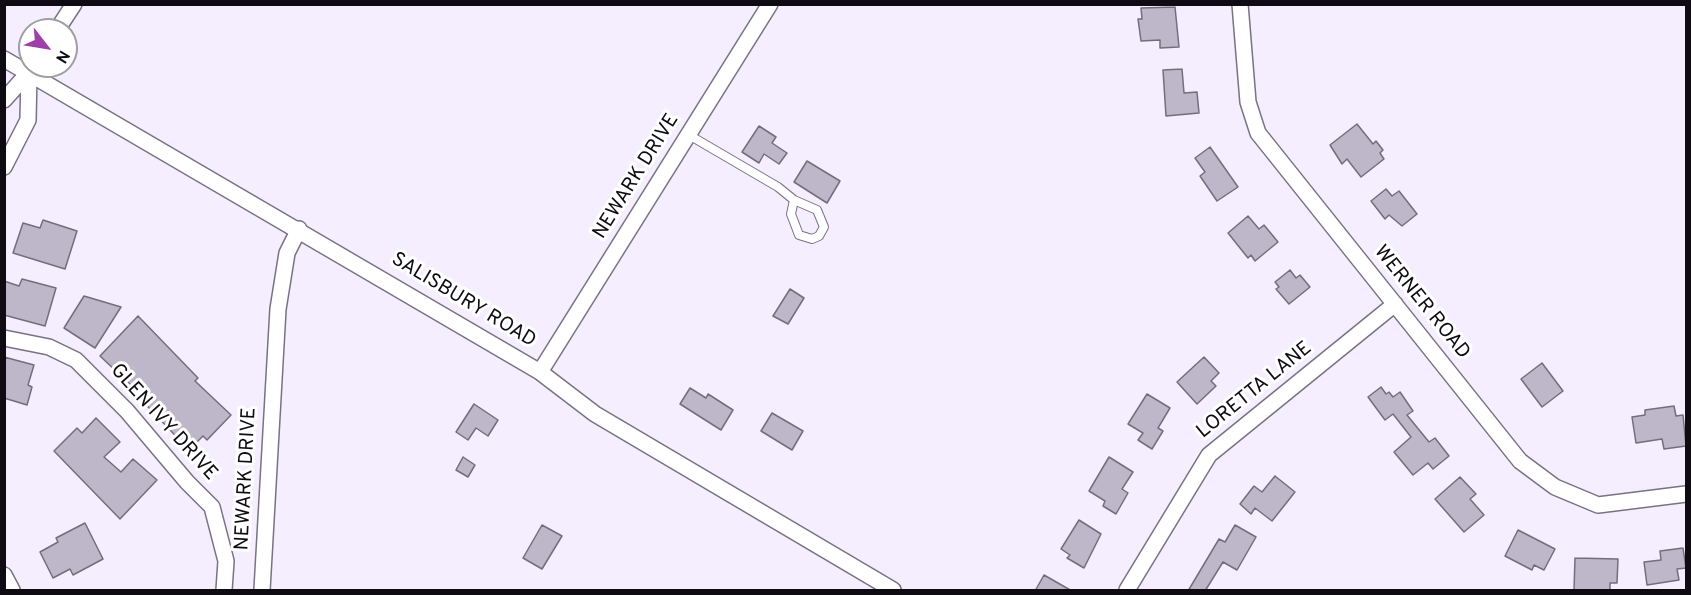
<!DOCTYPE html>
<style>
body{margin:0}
#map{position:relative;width:1691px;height:595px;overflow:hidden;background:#f5eefe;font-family:Overpass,sans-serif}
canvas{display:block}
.frame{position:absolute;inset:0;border:6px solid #0e0c12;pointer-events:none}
.north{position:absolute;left:18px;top:18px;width:60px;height:60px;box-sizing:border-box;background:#fff;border:2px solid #9f9ea0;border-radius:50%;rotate:121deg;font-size:16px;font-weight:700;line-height:24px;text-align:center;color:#0e0c12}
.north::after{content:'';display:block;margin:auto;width:21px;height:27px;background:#9f40a8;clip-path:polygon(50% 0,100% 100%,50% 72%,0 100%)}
</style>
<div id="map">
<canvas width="1691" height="595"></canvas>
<div class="frame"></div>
<div class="north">N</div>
</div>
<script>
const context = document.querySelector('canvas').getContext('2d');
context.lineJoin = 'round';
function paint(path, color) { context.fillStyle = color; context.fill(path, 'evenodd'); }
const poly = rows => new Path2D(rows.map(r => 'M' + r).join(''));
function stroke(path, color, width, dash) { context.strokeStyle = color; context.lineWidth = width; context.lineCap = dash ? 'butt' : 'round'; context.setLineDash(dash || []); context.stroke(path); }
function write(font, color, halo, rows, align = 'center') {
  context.font = font + ' Overpass,sans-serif'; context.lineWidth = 6; context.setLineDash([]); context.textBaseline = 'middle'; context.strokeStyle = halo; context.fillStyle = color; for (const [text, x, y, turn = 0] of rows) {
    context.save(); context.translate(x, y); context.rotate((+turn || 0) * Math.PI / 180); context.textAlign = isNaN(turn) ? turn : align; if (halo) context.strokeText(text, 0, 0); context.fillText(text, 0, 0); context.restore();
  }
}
const building = poly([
 [1175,7,1179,47,1160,48,1160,40,1141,41,1138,19,1142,19,1141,8,1175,7],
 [1182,69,1184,93,1197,92,1199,113,1166,116,1163,70,1182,69],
 [1357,124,1373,144,1376,141,1383,150,1380,153,1384,159,1361,177,1347,159,1342,164,1330,145,1357,124],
 [759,126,776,137,772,143,787,153,779,164,764,154,759,163,742,152,759,126],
 [1210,147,1238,187,1217,201,1200,176,1205,172,1195,158,1210,147],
 [807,161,840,181,827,203,794,182,807,161],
 [1386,189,1392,196,1399,191,1417,214,1402,226,1389,215,1385,219,1371,201,1386,189],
 [1248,216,1259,229,1264,225,1278,242,1255,261,1251,255,1248,258,1228,233,1248,216],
 [43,220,77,231,65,269,13,253,23,223,40,228,43,220],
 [1290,270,1296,278,1300,275,1310,287,1289,304,1276,289,1279,287,1275,282,1290,270],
 [22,279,56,288,45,326,4,315,4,281,19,286,22,279],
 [790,289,804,298,788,324,773,316,790,289],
 [84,296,121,307,95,348,64,328,84,296],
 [138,316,198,378,195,381,231,415,207,440,203,436,189,450,133,391,135,389,100,356,138,316],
 [4,357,34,365,28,385,32,387,27,405,4,398,4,357],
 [1204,357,1219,373,1211,381,1216,386,1197,404,1177,382,1204,357],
 [1542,363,1563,391,1542,407,1521,379,1542,363],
 [1381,387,1386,394,1389,392,1393,397,1400,392,1413,411,1407,415,1429,442,1435,438,1449,456,1433,469,1428,463,1413,475,1394,452,1411,437,1393,414,1385,420,1368,397,1381,387],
 [690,388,706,398,708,394,733,410,721,430,680,404,690,388],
 [1147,394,1170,408,1158,428,1163,431,1152,449,1138,440,1143,433,1128,424,1147,394],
 [474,404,498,420,488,436,476,428,468,440,456,432,474,404],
 [1674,406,1676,416,1683,415,1686,446,1664,449,1662,439,1636,443,1632,417,1645,415,1645,410,1674,406],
 [772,413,803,431,792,450,761,431,772,413],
 [96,418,120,442,104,457,121,472,133,459,157,480,120,519,54,451,77,428,82,433,96,418],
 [463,457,475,465,468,477,456,470,463,457],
 [1109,457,1133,472,1122,489,1128,493,1116,514,1103,506,1105,501,1089,491,1109,457],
 [1275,476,1295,492,1272,521,1255,508,1251,514,1240,504,1254,486,1262,492,1275,476],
 [1460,477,1476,494,1470,499,1484,515,1464,532,1435,499,1460,477],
 [1079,520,1101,534,1084,568,1067,558,1070,555,1061,549,1079,520],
 [85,523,103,559,73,575,70,569,53,578,40,552,58,542,56,538,85,523],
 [542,525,562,536,542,569,523,558,542,525],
 [1235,525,1256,537,1237,570,1223,562,1205,591,1188,591,1219,539,1225,542,1235,525],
 [1518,530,1555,549,1544,570,1534,565,1532,570,1505,556,1518,530],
 [1683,548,1686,568,1677,569,1679,580,1647,585,1644,562,1661,560,1660,551,1683,548],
 [1575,558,1618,559,1617,583,1610,583,1610,591,1574,590,1575,558],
 [1044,575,1072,591,1035,591,1044,575]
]);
const lane = poly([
 [689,135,778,187,794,200,791,214,799,235,812,239,819,236,824,227,817,210,794,200]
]);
const street = poly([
 [1240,4,1248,102,1258,133,1520,461,1555,487,1598,505,1686,494],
 [57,30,74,4],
 [4,59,540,372,595,414,893,590],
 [4,100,30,71],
 [4,167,28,120,29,73],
 [4,338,49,347,76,360,127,411,187,482,212,507,226,561,224,590],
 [540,372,770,4],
 [4,575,12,590],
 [262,590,278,309,287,253,299,229],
 [1127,590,1209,455,1395,304]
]);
const streetNames = [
 ["NEWARK DRIVE",637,177,-58],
 ["SALISBURY ROAD",463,301,31],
 ["WERNER ROAD",1421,303,51],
 ["LORETTA LANE",1255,391,-39],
 ["GLEN IVY DRIVE",163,423,48],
 ["NEWARK DRIVE",247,479,-87]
];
paint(building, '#beb7ca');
stroke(building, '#746d7e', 1.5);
stroke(lane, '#797283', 10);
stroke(street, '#797283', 18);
stroke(lane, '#fff', 8);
stroke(street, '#fff', 15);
write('20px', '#0e0c12', '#fff', streetNames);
</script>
